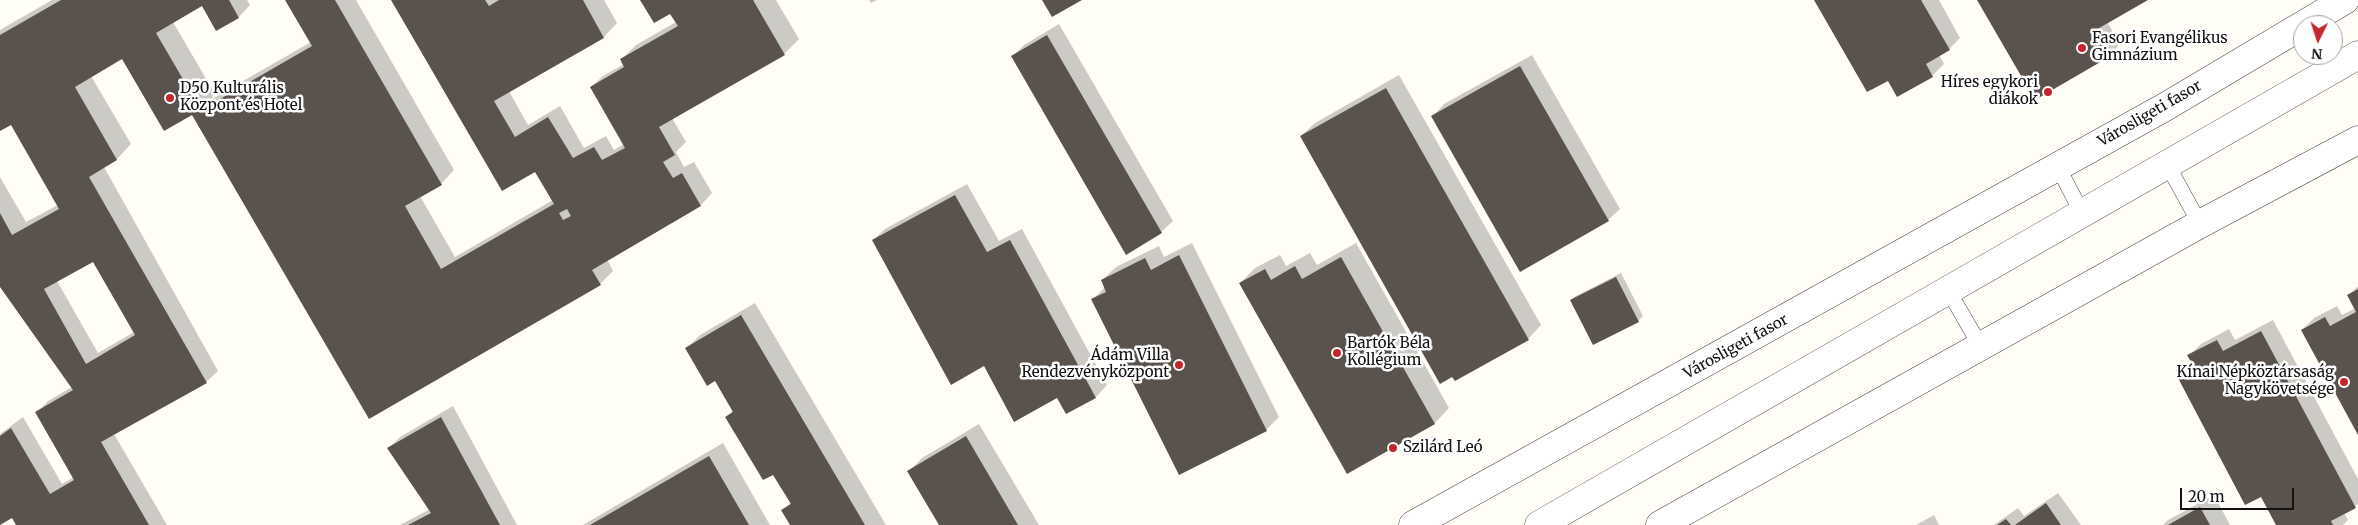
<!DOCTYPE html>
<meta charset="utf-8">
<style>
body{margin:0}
#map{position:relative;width:2358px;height:525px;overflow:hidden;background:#fffdf5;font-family:Merriweather,serif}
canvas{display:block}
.north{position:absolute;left:2293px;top:15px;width:50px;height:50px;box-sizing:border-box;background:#fff;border:1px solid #a0a0a0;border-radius:50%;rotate:184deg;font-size:14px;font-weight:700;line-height:20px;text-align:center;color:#111}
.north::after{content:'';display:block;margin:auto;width:18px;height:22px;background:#c4262e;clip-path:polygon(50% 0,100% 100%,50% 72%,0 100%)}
.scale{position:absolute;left:2180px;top:488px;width:114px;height:22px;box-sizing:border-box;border:2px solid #111;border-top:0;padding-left:6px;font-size:15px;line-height:18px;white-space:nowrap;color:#111;-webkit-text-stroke:4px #fff;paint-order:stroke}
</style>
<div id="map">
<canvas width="2358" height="525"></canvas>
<div class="north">N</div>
<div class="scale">20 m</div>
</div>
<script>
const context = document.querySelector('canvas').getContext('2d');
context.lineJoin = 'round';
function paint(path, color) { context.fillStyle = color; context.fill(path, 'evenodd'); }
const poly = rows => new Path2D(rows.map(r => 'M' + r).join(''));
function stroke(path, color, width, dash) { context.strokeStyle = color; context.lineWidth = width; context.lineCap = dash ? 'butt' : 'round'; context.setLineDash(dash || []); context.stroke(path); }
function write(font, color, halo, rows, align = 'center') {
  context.font = font + ' Merriweather,serif'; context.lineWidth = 5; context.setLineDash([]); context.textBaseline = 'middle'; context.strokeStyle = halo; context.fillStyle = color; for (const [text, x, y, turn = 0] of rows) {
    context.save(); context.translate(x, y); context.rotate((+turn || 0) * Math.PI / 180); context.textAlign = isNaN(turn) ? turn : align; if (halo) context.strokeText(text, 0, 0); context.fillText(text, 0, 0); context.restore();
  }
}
const shadow = poly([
 [52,0,247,0,250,5,239,17,217,30,202,5,173,22,215,94,210,100,311,42,286,0,356,0,454,170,441,184,420,196,455,257,553,200,536,170,393,0,604,0,617,23,604,37,509,91,528,125,560,106,584,148,606,136,614,150,624,144,591,87,603,76,624,64,621,60,636,45,676,22,671,12,642,0,776,0,799,39,784,54,672,118,686,142,676,152,684,167,694,162,712,193,701,205,607,259,613,271,600,284,369,417,194,115,123,58,91,76,131,144,117,159,104,167,218,371,206,382,114,434,167,525,17,525,12,516,0,524,0,434,23,417,62,484,74,477,37,413,48,401,72,387,0,285,0,177,26,222,58,205,11,123,0,129,0,30],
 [93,260,134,332,98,353,57,281],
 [869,0,877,0,871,3],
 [1815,0,1939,0,1960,38,1949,49,1939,55,1944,64,1932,76,1898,95,1889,79],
 [1979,0,2146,0,2107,22,2120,44,2108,56],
 [1059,24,1173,221,1161,232,1012,57,1024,45],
 [1532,55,1620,209,1608,220,1433,116,1444,104],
 [1399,75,1541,325,1528,339,1301,136,1315,123],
 [967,184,999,241,1022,229,1107,385,1096,397,1066,413,1058,396,984,365,873,240,885,229],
 [1192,243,1279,417,1266,430,1092,300,1105,287,1102,280,1116,267,1159,246,1164,257],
 [1356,243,1449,408,1435,423,1348,472,1240,283,1255,268,1280,255,1286,266,1310,253,1317,265],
 [1621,273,1643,316,1638,321,1571,300,1576,296],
 [2358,286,2358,433,2302,330,2314,318,2337,306,2342,315,2356,308,2349,295],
 [755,303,886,525,791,525,783,510,791,502,774,473,727,417,733,410,715,379,687,348,700,335],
 [2273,320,2358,479,2358,504,2344,513,2348,520,2343,525,2277,525,2261,495,2179,378,2194,365,2189,356,2201,344,2229,329,2235,340],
 [453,406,517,525,400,525,430,509,388,449,400,437],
 [979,424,1039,525,940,525,909,471,922,458],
 [723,443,770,525,583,525],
 [2058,493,2081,525,1994,525,2018,508,2024,516],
 [2214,495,2230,525,2163,525,2168,520],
 [1934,515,1939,525,1916,525]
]);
const building = poly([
 [61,0,229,0,239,18,216,31,202,6,156,33,201,110,312,46,285,0,335,0,442,185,405,206,441,269,554,204,535,172,502,191,391,0,485,0,489,6,499,0,583,0,604,38,494,101,515,137,548,117,573,158,594,147,602,160,625,148,590,87,624,67,620,59,678,26,670,14,654,23,640,0,753,0,785,55,659,127,675,155,663,162,673,178,682,173,701,206,592,270,601,285,369,419,192,115,164,131,122,59,75,87,117,160,89,177,207,383,101,442,149,525,16,525,12,518,0,525,0,436,11,428,50,494,74,480,35,412,73,390,0,287,0,213,12,235,59,209,11,125,0,131,0,35],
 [567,209,571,216,563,220,559,213],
 [93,262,135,335,86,364,44,289],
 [1042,0,1082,0,1052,17],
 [1814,0,1921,0,1950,50,1926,64,1933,77,1897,97,1888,81,1867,92],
 [1977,0,2148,0,2094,31,2109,57,2035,100],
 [1047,35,1162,233,1126,255,1011,56],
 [1520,66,1609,221,1520,272,1431,116],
 [1386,88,1529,340,1455,381,1452,377,1440,384,1300,136],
 [955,195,987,252,1010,240,1096,398,1066,414,1057,398,1014,422,984,366,951,385,872,240],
 [1179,255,1267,431,1179,475,1091,299,1106,292,1101,280,1145,258,1151,270],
 [1341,257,1435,424,1347,474,1239,283,1265,269,1271,280,1295,266,1302,279],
 [1616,277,1639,322,1593,345,1570,300],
 [2358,289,2358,435,2301,330,2325,317,2330,326,2356,312,2347,295],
 [741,315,865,525,790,525,781,510,791,504,773,475,763,480,725,417,733,412,715,381,707,386,685,348],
 [2261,331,2356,508,2331,521,2333,525,2276,525,2261,497,2245,505,2178,378,2195,369,2187,355,2217,340,2223,351],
 [441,417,500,525,408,525,431,513,387,448],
 [966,436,1018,525,939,525,907,471],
 [709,456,749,525,590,525],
 [2046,503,2061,525,2015,525],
 [2200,507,2210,525,2168,525],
 [2006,519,2011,525,1997,525]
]);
const service = poly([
 [2167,164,2200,224],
 [2058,167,2082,213],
 [1948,290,1981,347]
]);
const minor = poly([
 [1413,525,2165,107,2345,0],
 [1660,525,2200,224,2358,140]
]);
const tertiary = poly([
 [1539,525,2358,55]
]);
const markers = [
 [2082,48,5,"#c4262e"],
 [2048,92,5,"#c4262e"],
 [170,98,5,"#c4262e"],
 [1337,353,5,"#c4262e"],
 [1179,365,5,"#c4262e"],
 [2344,382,5,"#c4262e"],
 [1393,448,5,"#c4262e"]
];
const poiNames = [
 ["Fasori Evangélikus",2092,39],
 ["Gimnázium",2092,56],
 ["Híres egykori",2038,83,"right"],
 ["diákok",2038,100,"right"],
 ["D50 Kulturális",180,89],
 ["Központ és Hotel",180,106],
 ["Bartók Béla",1347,344],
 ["Kollégium",1347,361],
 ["Ádám Villa",1169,356,"right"],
 ["Rendezvényközpont",1169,373,"right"],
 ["Kínai Népköztársaság",2334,373,"right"],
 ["Nagykövetsége",2334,390,"right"],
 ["Szilárd Leó",1403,448]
];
const streetNames = [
 ["Városligeti fasor",2150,114,-30],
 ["Városligeti fasor",1736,347,-29]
];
paint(shadow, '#0003');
paint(building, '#5a524d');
stroke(service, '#444', 16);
stroke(minor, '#444', 29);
stroke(tertiary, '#444', 29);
stroke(service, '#fff', 15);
stroke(minor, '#fff', 28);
stroke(tertiary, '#fff', 28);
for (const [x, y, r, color] of markers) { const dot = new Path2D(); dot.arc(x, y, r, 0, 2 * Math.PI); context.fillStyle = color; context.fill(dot); stroke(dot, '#fff', 2); }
write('15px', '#111', '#fff', poiNames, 'left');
write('15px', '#111', '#fff', streetNames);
</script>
